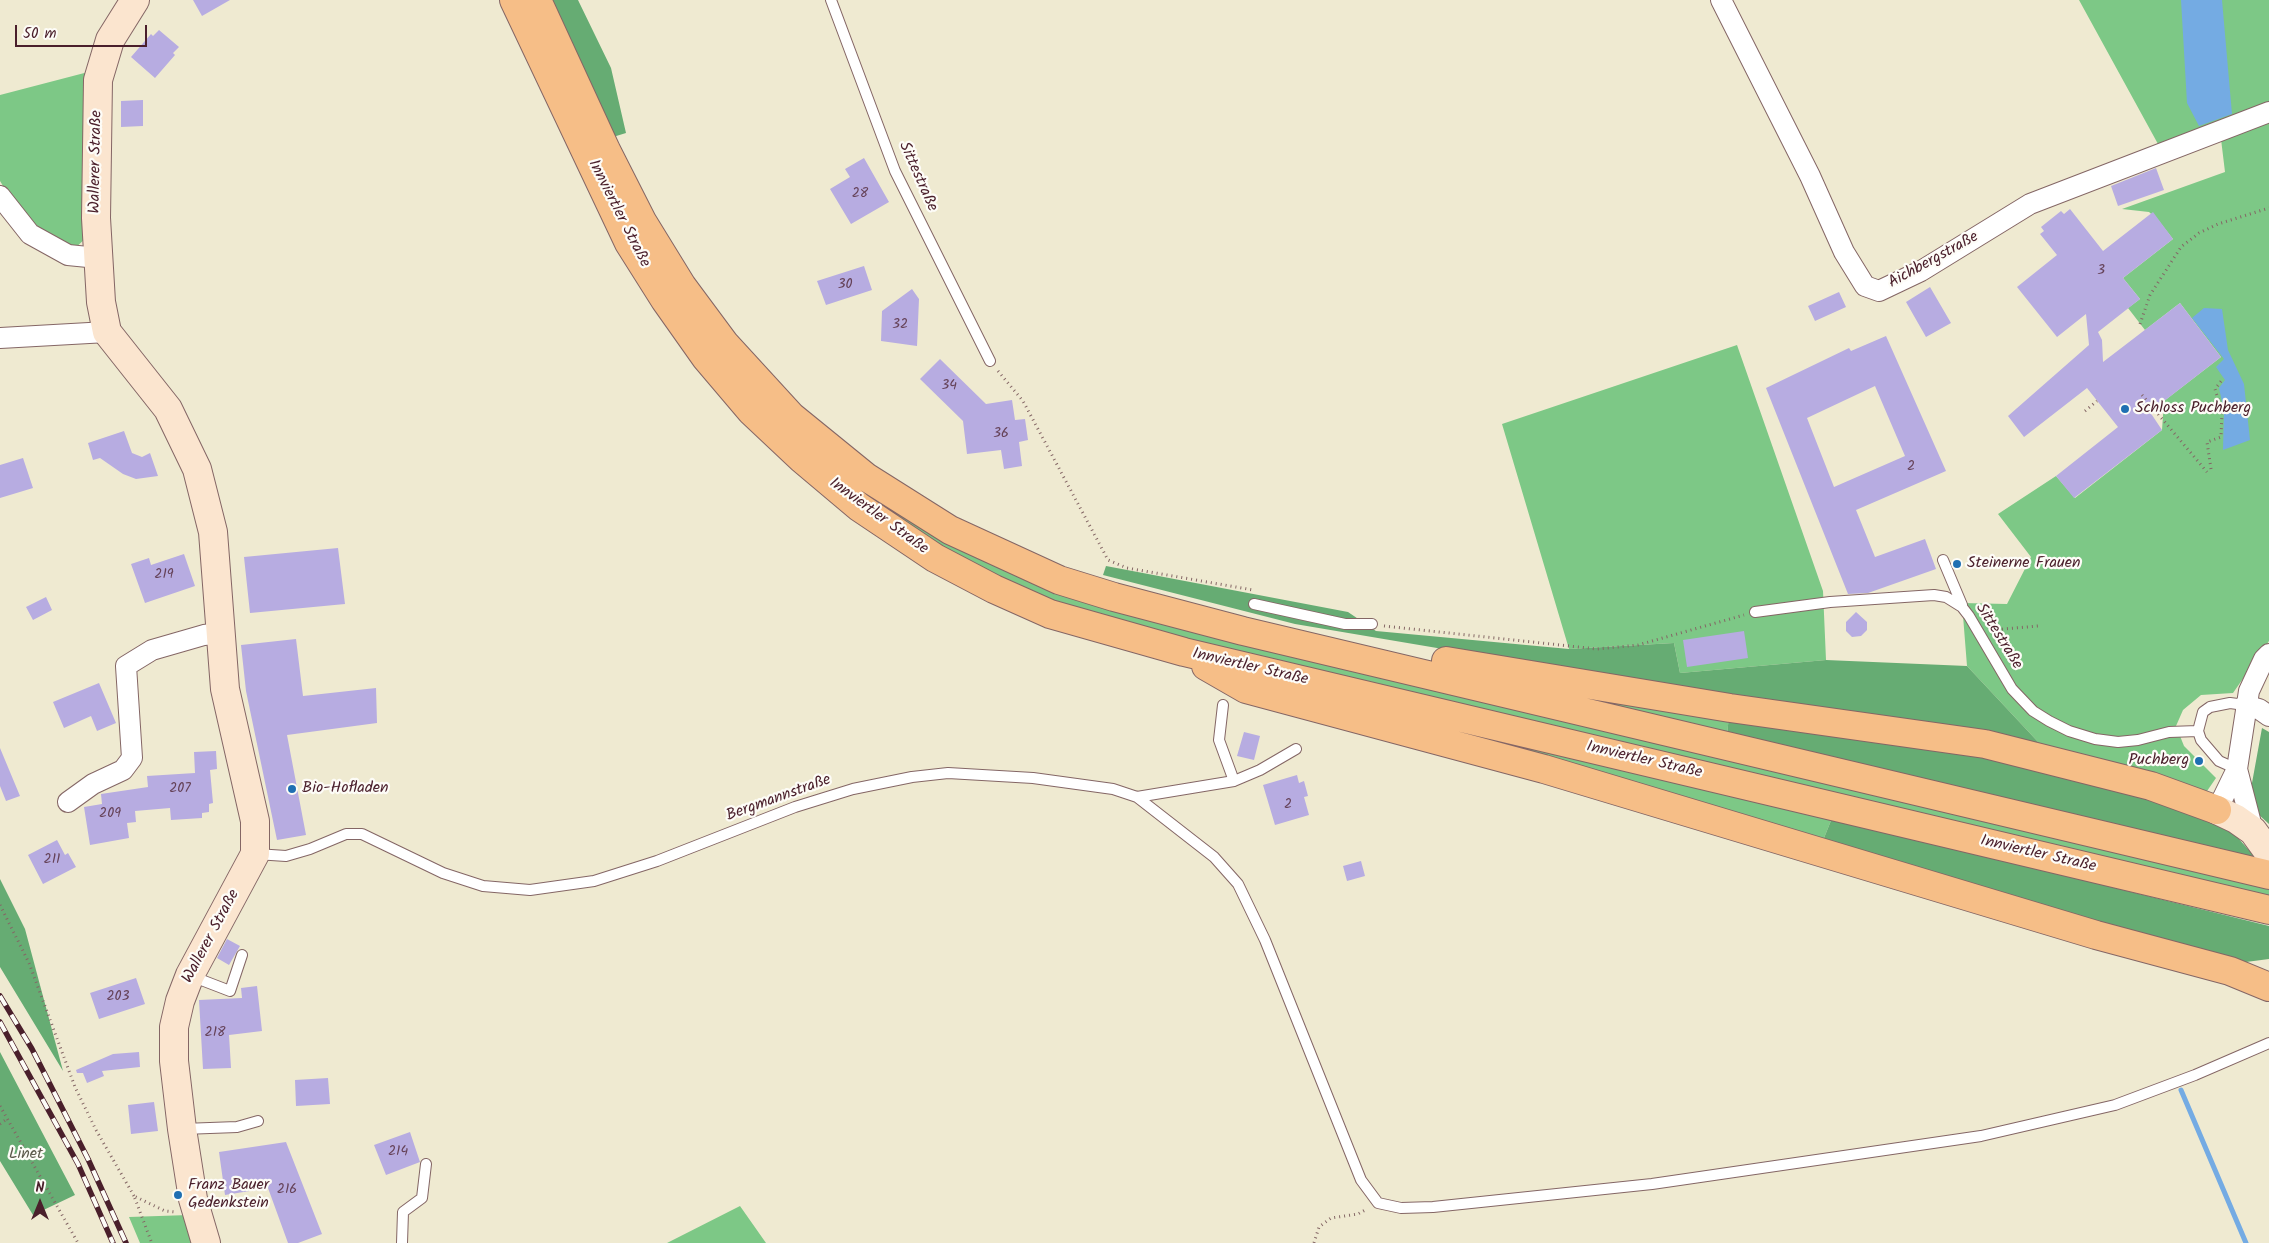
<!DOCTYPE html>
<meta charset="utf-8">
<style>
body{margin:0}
#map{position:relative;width:2269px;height:1243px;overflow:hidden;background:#efead1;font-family:Kalam,sans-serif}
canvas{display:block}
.north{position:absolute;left:15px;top:1178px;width:50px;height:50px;-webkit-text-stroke:4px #fdfcf7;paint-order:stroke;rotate:0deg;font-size:14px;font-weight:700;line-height:20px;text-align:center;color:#4a1f2b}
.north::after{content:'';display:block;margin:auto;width:18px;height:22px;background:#4a1f2b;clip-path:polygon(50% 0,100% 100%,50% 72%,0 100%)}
.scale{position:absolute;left:15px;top:25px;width:132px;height:22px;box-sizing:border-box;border:2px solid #4a1f2b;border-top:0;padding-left:6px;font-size:15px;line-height:18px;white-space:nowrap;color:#4a1f2b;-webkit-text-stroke:4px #fdfcf7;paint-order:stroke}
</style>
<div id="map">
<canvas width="2269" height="1243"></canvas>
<div class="north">N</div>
<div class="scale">50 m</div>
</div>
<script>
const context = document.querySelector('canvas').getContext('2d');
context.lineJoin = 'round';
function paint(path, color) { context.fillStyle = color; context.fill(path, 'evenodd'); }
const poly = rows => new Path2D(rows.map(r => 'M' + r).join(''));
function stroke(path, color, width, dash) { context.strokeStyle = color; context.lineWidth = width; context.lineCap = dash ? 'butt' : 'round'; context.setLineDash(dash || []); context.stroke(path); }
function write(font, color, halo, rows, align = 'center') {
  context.font = font + ' Kalam,sans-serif'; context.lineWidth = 4.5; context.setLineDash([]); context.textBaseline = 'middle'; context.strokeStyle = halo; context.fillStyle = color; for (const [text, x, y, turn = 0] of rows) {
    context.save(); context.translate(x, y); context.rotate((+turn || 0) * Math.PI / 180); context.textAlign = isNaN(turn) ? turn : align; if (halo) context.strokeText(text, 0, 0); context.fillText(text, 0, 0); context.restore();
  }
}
const green = poly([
 [2079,0,2269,0,2269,107,2158,144],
 [92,71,88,236,70,253,37,241,0,181,0,95],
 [2269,121,2269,641,2233,693,2201,695,2183,710,2176,726,2184,746,2216,778,2205,794,2055,760,1967,666,1962,603,2007,604,2031,557,1998,514,2056,476,2075,498,2162,430,2164,401,2221,357,2180,303,2145,330,2128,308,2140,299,2123,278,2173,239,2158,220,2149,212,2122,209,2225,172,2221,139],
 [1737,345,1823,591,1826,660,1680,673,1674,643,1569,649,1502,424],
 [787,421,947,541,2269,887,2269,900,1136,628,1029,593,937,546,853,490],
 [1488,677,1729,715,1727,736],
 [1348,701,1832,818,1822,843],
 [740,1206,766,1243,667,1243],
 [189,1215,198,1243,140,1243,129,1217]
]);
const forest = poly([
 [549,0,578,0,611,68,626,133,613,137],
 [1106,566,1348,612,1376,631,1569,649,1674,643,1680,673,1826,660,1967,666,2055,760,1514,661,1295,624,1103,575],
 [1729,715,1978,755,2164,796,2229,828,2256,858,1727,736],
 [2262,728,2269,732,2269,824,2248,805],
 [1832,818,2269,926,2269,959,2246,962,2208,958,1822,843],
 [0,879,25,929,63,1071,0,967],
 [0,1052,75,1195,33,1215,0,1161]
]);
const water = poly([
 [2181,0,2222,0,2232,114,2199,126,2187,103],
 [2204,308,2222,309,2228,350,2244,384,2250,440,2223,450,2224,411,2219,388,2225,380,2216,367,2224,359,2192,318]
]);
const stream = poly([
 [2181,1090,2246,1243]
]);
const building = poly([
 [193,0,230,0,202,16],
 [159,30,179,47,173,53,175,55,155,78,131,57,151,34,153,36],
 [143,100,143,126,121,127,121,101],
 [864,158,889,202,851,224,830,189,850,177,845,169],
 [2156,168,2164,190,2118,206,2111,186],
 [2070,209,2103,251,2153,212,2173,239,2123,278,2140,299,2098,332,2102,340,2103,362,2180,303,2221,357,2150,412,2162,430,2074,498,2056,476,2118,427,2087,388,2024,437,2008,416,2089,345,2086,314,2057,337,2017,287,2057,255,2040,234,2044,231,2041,227,2061,211,2064,214],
 [864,266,872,290,826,305,817,281],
 [1930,287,1951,323,1926,337,1906,302],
 [912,289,919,299,917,346,881,341,882,311],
 [1839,292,1846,307,1815,321,1808,306],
 [1886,336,1946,471,1856,510,1875,557,1925,539,1936,569,1868,593,1848,594,1766,388,1849,348,1851,351],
 [1875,386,1905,456,1834,487,1807,418],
 [940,359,986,404,1012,400,1015,420,1025,419,1028,440,1019,442,1022,466,1004,469,1001,450,967,454,963,421,920,379],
 [124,431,132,453,142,457,150,453,158,476,136,479,123,474,100,458,93,460,88,443],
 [23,458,33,488,0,498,0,465],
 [338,548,345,604,250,613,244,557],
 [184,554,195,586,145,603,131,564,149,558,151,565],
 [46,597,52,610,33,620,26,607],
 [1856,612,1867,622,1867,630,1861,636,1852,637,1846,631,1846,622],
 [1744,631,1748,658,1687,667,1683,640],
 [296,639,303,696,376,688,377,723,287,735,306,835,277,840,246,691,241,645],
 [99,683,116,723,97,731,91,716,64,728,53,702],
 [1244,732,1260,736,1254,760,1237,756],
 [0,748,20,796,6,801,0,786],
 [216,751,217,769,210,770,213,803,209,804,209,812,202,813,202,818,171,820,170,808,135,811,136,822,127,823,129,838,90,845,84,807,102,804,101,794,148,787,147,776,195,773,194,752],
 [1297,775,1299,783,1304,781,1308,796,1304,797,1309,815,1275,825,1263,785],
 [57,840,65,855,68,853,76,867,43,884,28,855],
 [1361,861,1365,876,1347,881,1343,866],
 [227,939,240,946,229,965,217,958],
 [136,978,145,1004,99,1019,90,993],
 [257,986,262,1031,229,1035,231,1068,203,1069,199,1000,242,998,241,988],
 [139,1052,140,1067,102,1071,104,1076,87,1083,83,1073,77,1073,76,1070,113,1054],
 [328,1078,330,1104,296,1106,295,1080],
 [154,1102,158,1131,131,1134,128,1105],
 [410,1132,420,1162,386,1175,374,1145],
 [286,1142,322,1234,298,1243,288,1243,268,1188,225,1195,219,1152]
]);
const path = poly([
 [2140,324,2150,295,2181,247,2199,233,2218,224,2269,208],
 [998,371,1023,401,1108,560,1127,568,1253,590],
 [2142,395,2207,472],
 [2085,411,2097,401],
 [2211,469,2207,442,2221,437,2222,412,2215,389,2222,380],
 [1384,626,1597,649,1638,645,1744,615],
 [1992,630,2038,626],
 [0,905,29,963,75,1087,96,1130,134,1196],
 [0,1106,78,1243],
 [0,1124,7,1119],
 [151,1241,134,1196,165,1211,175,1212],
 [1314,1243,1319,1227,1331,1218,1358,1214,1367,1209]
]);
const lane = poly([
 [831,0,895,171,990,361],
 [1943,560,1962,605],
 [1254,604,1345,624,1372,624],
 [1755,612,1830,602,1934,595,1946,597,1962,607,1969,616,2012,689,2033,711,2049,721,2069,731,2095,739,2118,742,2138,740,2169,732,2198,731],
 [1223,705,1219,740,1234,781],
 [2237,769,2219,761,2201,740,2198,731,2203,712,2210,707,2230,703,2245,705],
 [1137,797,1234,781,1260,770,1296,749],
 [256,854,286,856,310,849,346,834,362,834,443,873,483,886,530,890,594,881,657,861,795,807,853,789,912,777,948,773,1033,778,1113,789,1137,797,1214,857,1238,884,1265,940,1361,1180,1378,1203,1401,1208,1433,1207,1652,1184,1981,1136,2115,1105,2195,1075,2269,1043],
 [191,976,230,991,242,955],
 [183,1129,237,1127,258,1121],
 [402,1243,403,1212,422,1198,426,1164]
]);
const street = poly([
 [1721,0,1810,176,1844,252,1865,286,1879,291,1921,271,2030,204,2269,112],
 [0,196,30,234,68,255,98,258],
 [0,338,107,332],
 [2245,705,2259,709,2269,716],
 [68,802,93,784,123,770,132,758,126,666,152,650,204,635,221,633],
 [2217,810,2237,769],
 [2253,831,2237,769,2249,691,2264,659,2269,654]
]);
const secondary = poly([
 [135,0,110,40,98,80,96,218,101,302,107,332,168,409,197,469,213,532,225,689,255,821,255,854,190,975,180,1001,174,1027,174,1061,182,1129,193,1199,206,1243],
 [2217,810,2236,819,2253,831,2269,853]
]);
const primary = poly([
 [514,0,629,243,665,300,706,358,751,411,802,459,859,507,935,558,994,589,1050,614,1184,652,2269,910],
 [537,0,606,150,642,221,682,286,725,344,791,416,866,477,950,530,1059,580,1114,597,1243,631,2269,875],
 [1446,661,1730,708,1985,744,2151,786,2217,810],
 [1206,666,1246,689,1544,769,2096,935,2230,971,2269,987]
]);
const rail = poly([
 [0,996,32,1049,88,1159,126,1243],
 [0,1022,78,1164,113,1243]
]);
const markers = [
 [2125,409,5,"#1f6fb2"],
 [1957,564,5,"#1f6fb2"],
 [2199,761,5,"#1f6fb2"],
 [292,789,5,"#1f6fb2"],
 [178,1195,5,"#1f6fb2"]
];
const numberNames = [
 ["28",860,195],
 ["3",2101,272],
 ["30",845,286],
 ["32",900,326],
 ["34",949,387],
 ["36",1001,435],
 ["2",1911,468],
 ["219",164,576],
 ["207",180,790],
 ["2",1288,806],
 ["209",110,815],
 ["211",52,861],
 ["203",118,998],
 ["218",215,1034],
 ["214",398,1153],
 ["216",287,1191]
];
const streetNames = [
 ["Wallerer Straße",97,162,-89],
 ["Sittestraße",917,177,66],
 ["Innviertler Straße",618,214,63],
 ["Aichbergstraße",1934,261,-29],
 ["Innviertler Straße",878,517,36],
 ["Sittestraße",1998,637,58],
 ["Innviertler Straße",1250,668,13],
 ["Innviertler Straße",1644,761,13],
 ["Bergmannstraße",779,799,-20],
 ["Innviertler Straße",2038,855,13],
 ["Wallerer Straße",212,937,-62]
];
const poiNames = [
 ["Schloss Puchberg",2135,409],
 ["Steinerne Frauen",1967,564],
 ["Puchberg",2189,761,"right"],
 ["Bio-Hofladen",302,789],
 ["Franz Bauer",188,1186],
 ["Gedenkstein",188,1204]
];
const parkNames = [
 ["Linet",26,1155]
];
paint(green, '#7dc886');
paint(forest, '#66ac73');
paint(water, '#74abe3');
stroke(stream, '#74abe3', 5);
paint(building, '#b7ace1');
stroke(lane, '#846665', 12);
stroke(street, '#846665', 22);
stroke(secondary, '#846665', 30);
stroke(primary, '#846665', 30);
stroke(path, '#846665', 3, [1, 4]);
stroke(lane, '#fff', 10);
stroke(street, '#fff', 20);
stroke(secondary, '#fbe5cf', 28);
stroke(primary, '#f6be87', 28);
stroke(rail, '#4a1f2b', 5.5);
stroke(rail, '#fdfcf7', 4, [11]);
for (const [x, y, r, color] of markers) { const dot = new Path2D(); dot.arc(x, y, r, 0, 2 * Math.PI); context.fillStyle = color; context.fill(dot); stroke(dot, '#fdfcf7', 2); }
write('14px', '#654258', null, numberNames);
write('16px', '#4a1f2b', '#fdfcf7', streetNames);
write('16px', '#4a1f2b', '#fdfcf7', poiNames, 'left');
write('16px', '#5c5a4b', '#fdfcf7', parkNames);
</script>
